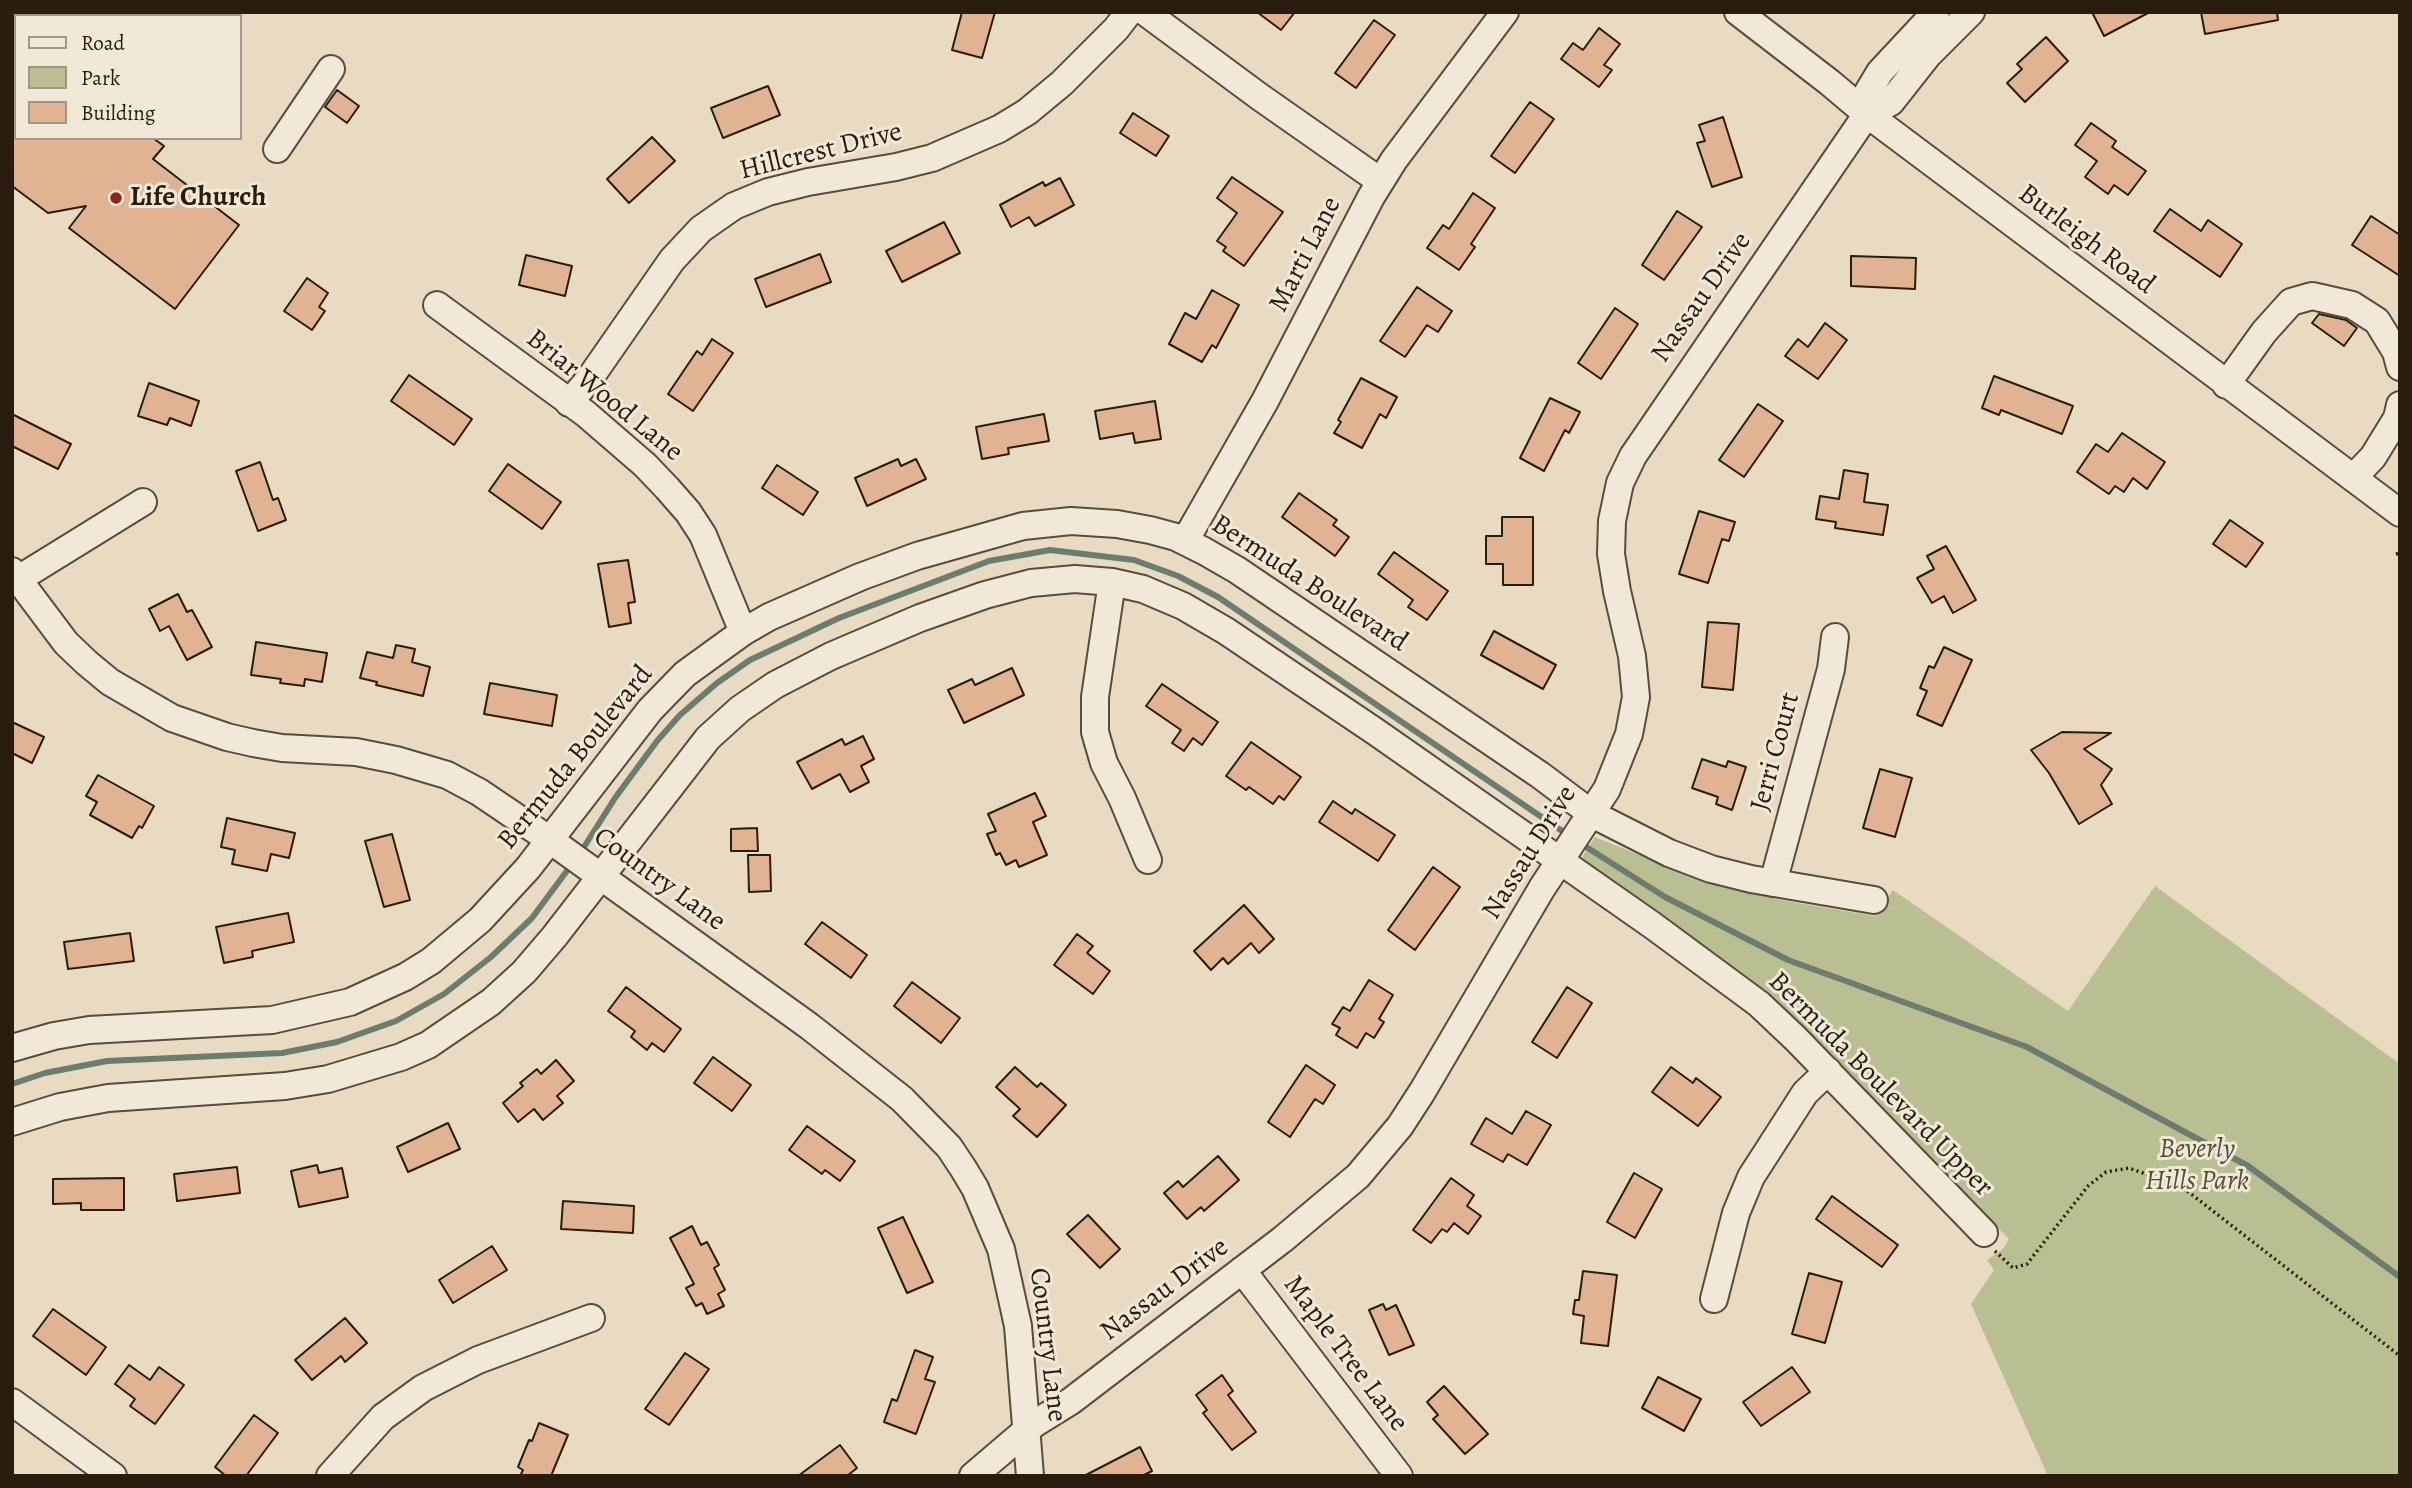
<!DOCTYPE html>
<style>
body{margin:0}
#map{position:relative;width:2412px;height:1488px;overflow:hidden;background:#e9dbc2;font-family:Alegreya,serif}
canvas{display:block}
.frame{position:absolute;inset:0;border:14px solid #281d0f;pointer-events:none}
.legend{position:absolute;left:14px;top:14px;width:228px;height:126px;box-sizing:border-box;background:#f1e8d7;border:2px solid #a19787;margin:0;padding:9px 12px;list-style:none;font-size:21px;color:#281d0f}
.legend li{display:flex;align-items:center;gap:14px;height:35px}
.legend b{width:35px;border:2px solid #a19787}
</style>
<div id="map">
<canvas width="2412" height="1488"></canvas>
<div class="frame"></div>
<ul class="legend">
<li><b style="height:9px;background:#f1e8d7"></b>Road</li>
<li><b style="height:19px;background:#b9bf91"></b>Park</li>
<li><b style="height:19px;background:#e2b392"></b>Building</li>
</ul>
</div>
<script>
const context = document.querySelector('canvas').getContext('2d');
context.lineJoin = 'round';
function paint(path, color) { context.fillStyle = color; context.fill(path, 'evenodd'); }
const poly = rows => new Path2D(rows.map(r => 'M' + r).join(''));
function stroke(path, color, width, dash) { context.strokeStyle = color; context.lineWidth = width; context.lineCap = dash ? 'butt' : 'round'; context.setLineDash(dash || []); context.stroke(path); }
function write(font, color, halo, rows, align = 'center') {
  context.font = font + ' Alegreya,serif'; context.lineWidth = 6; context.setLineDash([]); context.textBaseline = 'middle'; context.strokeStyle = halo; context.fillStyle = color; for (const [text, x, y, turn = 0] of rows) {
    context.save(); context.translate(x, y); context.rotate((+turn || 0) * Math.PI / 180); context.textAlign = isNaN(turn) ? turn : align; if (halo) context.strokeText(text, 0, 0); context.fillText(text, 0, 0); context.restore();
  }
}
const green = poly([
 [1595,837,1700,880,1786,901,1875,916,1893,890,2068,1011,2155,886,2400,1064,2400,1476,2048,1476,1971,1304,1994,1270,1987,1260,2004,1248,2009,1239,1822,1052,1576,867]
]);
const stream = poly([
 [1580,843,1665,897,1788,960,2027,1047,2248,1166,2400,1277],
 [579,855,615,798,657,741,680,715,717,683,750,660,839,618,989,561,1050,550,1134,560,1178,576,1218,597,1568,835],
 [12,1084,45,1073,107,1061,282,1053,337,1042,396,1021,444,994,491,957,532,918,572,864]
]);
const building = poly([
 [962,12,995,12,982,58,952,50,962,12],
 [1257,12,1295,12,1281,30,1257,12],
 [2092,12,2150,12,2104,36,2092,12],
 [2201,12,2277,12,2278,20,2205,34,2201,12],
 [1374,20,1395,35,1356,88,1335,73,1374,20],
 [1599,28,1620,44,1604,65,1612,70,1599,87,1561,59,1573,43,1583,50,1599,28],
 [2046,37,2068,61,2025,102,2007,83,2022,69,2017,64,2046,37],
 [768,86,780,115,723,138,711,108,768,86],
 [337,90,359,106,347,123,325,107,337,90],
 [1530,102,1554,119,1515,173,1491,156,1530,102],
 [1133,113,1169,136,1156,156,1120,133,1133,113],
 [1723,117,1742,177,1712,187,1697,143,1705,141,1699,125,1723,117],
 [2091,123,2116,141,2112,147,2146,171,2128,195,2114,185,2108,194,2085,177,2097,161,2075,145,2091,123],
 [652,137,675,161,629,203,607,179,652,137],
 [12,138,153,138,164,146,153,159,239,225,175,309,69,228,86,206,48,213,12,186,12,138],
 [1232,177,1283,212,1244,266,1223,251,1226,247,1217,241,1237,213,1217,198,1232,177],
 [1060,178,1074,205,1035,226,1029,217,1011,227,1000,205,1043,182,1045,186,1060,178],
 [1473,193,1495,208,1471,244,1475,247,1459,270,1427,248,1443,225,1449,229,1473,193],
 [2170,209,2201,231,2208,220,2242,244,2220,277,2154,231,2170,209],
 [1677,211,1702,227,1664,280,1642,265,1677,211],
 [2371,216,2400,235,2400,276,2352,245,2371,216],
 [944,222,960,253,902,282,886,251,944,222],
 [820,254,831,282,766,307,755,279,820,254],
 [526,255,572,266,565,296,519,285,526,255],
 [1851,256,1916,258,1915,289,1851,286,1851,256],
 [307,278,328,293,319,307,325,311,312,330,284,311,307,278],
 [1417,287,1452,311,1438,332,1427,325,1405,357,1380,341,1417,287],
 [1212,290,1239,305,1216,348,1212,345,1202,362,1169,344,1185,313,1196,319,1212,290],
 [1615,308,1638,324,1601,379,1578,363,1615,308],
 [2319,314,2346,320,2357,328,2344,346,2312,323,2319,314],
 [1825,323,1847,340,1818,379,1785,356,1798,339,1808,347,1825,323],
 [712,339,733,353,693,411,668,394,697,351,702,355,712,339],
 [409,375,472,419,454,445,391,401,409,375],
 [1994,376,2073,406,2062,434,2001,410,1999,415,1982,408,1994,376],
 [1361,378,1397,397,1386,418,1380,414,1362,448,1334,433,1341,422,1338,420,1361,378],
 [149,383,199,401,191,426,170,418,167,425,138,416,149,383],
 [1550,398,1580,412,1569,433,1565,430,1544,471,1520,458,1550,398],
 [1155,401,1161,439,1135,443,1133,433,1100,439,1095,411,1155,401],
 [1758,404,1783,421,1744,477,1719,460,1758,404],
 [12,414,71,444,58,469,12,446,12,414],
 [1044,414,1049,441,1008,448,1009,454,982,459,976,427,1044,414],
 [2122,433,2165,462,2147,489,2133,478,2124,492,2115,486,2109,494,2077,472,2096,444,2108,452,2122,433],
 [898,459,901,466,916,459,926,479,867,506,855,478,898,459],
 [260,462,273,500,278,498,286,520,258,531,236,471,260,462],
 [508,464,561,502,542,529,489,491,508,464],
 [777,465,818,492,803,515,762,488,777,465],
 [1844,470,1868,474,1864,502,1888,505,1883,535,1835,528,1836,522,1816,519,1820,496,1839,499,1844,470],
 [1299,493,1337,520,1333,525,1349,537,1335,556,1282,517,1299,493],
 [1699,511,1735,522,1729,541,1722,539,1708,583,1679,574,1699,511],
 [1502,517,1533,517,1533,585,1503,585,1503,564,1486,564,1486,536,1502,536,1502,517],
 [2230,520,2263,543,2246,567,2213,544,2230,520],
 [1946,546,1976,600,1953,613,1944,596,1932,603,1917,578,1934,569,1927,556,1946,546],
 [1394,552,1448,591,1427,620,1408,607,1413,600,1378,574,1394,552],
 [628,560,635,602,628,603,631,623,609,627,598,564,628,560],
 [178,594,187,612,192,610,212,647,187,660,169,626,160,631,149,609,178,594],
 [1708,622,1739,624,1733,690,1702,687,1708,622],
 [1494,631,1556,665,1543,689,1481,655,1494,631],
 [256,642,327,653,322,682,305,679,304,686,280,683,281,679,251,675,256,642],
 [396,645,415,649,412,662,430,667,423,696,376,685,377,682,360,678,367,652,393,658,396,645],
 [1944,647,1972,660,1942,726,1917,715,1927,691,1920,688,1929,666,1934,668,1944,647],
 [1012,668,1024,695,964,723,948,690,972,679,975,685,1012,668],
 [490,683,557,695,552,726,484,714,490,683],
 [1162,684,1218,722,1202,745,1193,738,1184,751,1172,743,1181,730,1146,706,1162,684],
 [12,722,44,737,32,763,12,753,12,722],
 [2062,732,2111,733,2084,749,2112,769,2101,785,2112,804,2079,824,2049,773,2031,750,2062,732],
 [863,736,874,759,861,766,869,782,850,792,840,774,812,789,797,762,842,739,845,745,863,736],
 [1251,742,1301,777,1284,800,1279,796,1273,804,1249,787,1246,790,1226,776,1251,742],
 [1702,759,1726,767,1728,761,1746,767,1732,810,1716,804,1718,797,1692,788,1702,759],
 [1880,769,1912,778,1895,837,1863,828,1880,769],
 [98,775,154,806,142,828,139,826,132,838,90,815,97,802,86,796,98,775],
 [1035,793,1046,816,1033,822,1047,855,1019,867,1016,860,1006,865,1000,853,996,855,987,834,996,831,988,814,1035,793],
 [1333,801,1352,814,1355,809,1395,835,1378,861,1319,822,1333,801],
 [227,818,295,833,289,858,271,854,267,871,232,864,235,850,221,847,227,818],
 [757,828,758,851,731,851,731,829,757,828],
 [392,834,410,900,384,907,365,841,392,834],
 [748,855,770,855,771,891,749,892,748,855],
 [1433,867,1460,887,1415,950,1388,930,1433,867],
 [1244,905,1274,939,1259,953,1251,943,1228,964,1223,958,1211,970,1194,951,1244,905],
 [288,913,294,942,252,951,253,957,224,963,216,927,288,913],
 [822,922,867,955,851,978,805,944,822,922],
 [130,933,134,961,68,969,64,942,130,933],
 [1077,934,1093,946,1087,953,1110,971,1093,994,1054,965,1077,934],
 [1369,980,1393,995,1379,1019,1384,1022,1374,1038,1366,1033,1357,1048,1336,1035,1340,1028,1332,1024,1343,1007,1350,1011,1369,980],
 [912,982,960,1018,941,1043,894,1006,912,982],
 [626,987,681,1029,664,1052,652,1043,647,1050,631,1037,635,1031,608,1011,626,987],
 [1567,987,1592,1003,1557,1058,1532,1042,1567,987],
 [713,1057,751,1085,732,1111,694,1083,713,1057],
 [556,1060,574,1081,557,1096,563,1103,543,1120,534,1109,518,1122,503,1103,523,1086,520,1083,537,1069,541,1074,556,1060],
 [1306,1065,1335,1085,1323,1104,1315,1099,1290,1137,1268,1122,1306,1065],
 [1015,1067,1037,1087,1041,1083,1066,1105,1037,1137,1013,1116,1020,1109,996,1087,1015,1067],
 [1671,1067,1693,1083,1696,1078,1721,1097,1698,1126,1652,1092,1671,1067],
 [1526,1111,1551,1125,1527,1165,1508,1154,1503,1162,1471,1144,1486,1118,1512,1134,1526,1111],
 [448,1123,460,1149,408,1172,397,1147,448,1123],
 [807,1126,855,1161,840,1181,825,1170,822,1174,789,1150,807,1126],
 [1218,1156,1239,1180,1204,1211,1201,1207,1187,1219,1164,1193,1178,1181,1183,1187,1218,1156],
 [317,1165,319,1173,342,1168,348,1197,299,1207,291,1171,317,1165],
 [237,1167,240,1193,177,1201,174,1174,237,1167],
 [1634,1173,1662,1189,1635,1238,1607,1222,1634,1173],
 [124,1178,124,1210,81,1210,81,1203,53,1204,53,1179,124,1178],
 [1451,1178,1474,1195,1467,1206,1481,1216,1468,1234,1454,1223,1447,1232,1442,1229,1431,1243,1413,1230,1451,1178],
 [1832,1196,1898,1245,1882,1267,1816,1219,1832,1196],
 [563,1201,634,1206,633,1233,561,1229,563,1201],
 [1088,1215,1120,1249,1100,1268,1067,1234,1088,1215],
 [903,1217,933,1282,907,1293,878,1228,903,1217],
 [692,1226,701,1245,707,1242,719,1265,714,1268,725,1290,718,1294,724,1306,707,1314,702,1303,696,1306,686,1288,694,1284,670,1238,692,1226],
 [492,1246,507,1270,453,1303,439,1280,492,1246],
 [1583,1271,1617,1275,1608,1346,1581,1343,1584,1316,1573,1314,1575,1300,1579,1300,1583,1271],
 [1809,1273,1842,1282,1825,1343,1792,1334,1809,1273],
 [1383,1304,1386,1310,1396,1305,1414,1345,1389,1355,1369,1310,1383,1304],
 [53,1309,106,1347,86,1375,33,1336,53,1309],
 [345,1318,367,1343,345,1362,341,1356,312,1380,295,1360,345,1318],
 [915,1350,933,1357,925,1379,935,1382,916,1434,884,1422,892,1399,897,1401,915,1350],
 [685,1353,709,1369,669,1425,645,1409,685,1353],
 [129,1365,150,1380,159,1367,184,1385,155,1424,130,1406,135,1399,115,1384,129,1365],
 [1792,1367,1810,1392,1761,1426,1743,1402,1792,1367],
 [1222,1375,1233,1391,1228,1395,1256,1432,1232,1450,1203,1413,1207,1410,1196,1395,1222,1375],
 [1658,1377,1701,1399,1684,1431,1642,1408,1658,1377],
 [1444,1386,1488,1434,1465,1454,1433,1419,1438,1415,1427,1402,1444,1386],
 [254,1415,278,1433,246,1476,226,1476,215,1467,254,1415],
 [539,1423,568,1435,551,1476,520,1476,523,1470,518,1467,529,1440,532,1441,539,1423],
 [840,1445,857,1468,847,1476,798,1476,840,1445],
 [1140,1447,1152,1471,1142,1476,1084,1476,1140,1447]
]);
const path = poly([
 [2396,554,2400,553],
 [1995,1251,2013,1268,2027,1264,2088,1186,2106,1172,2129,1168,2182,1187,2400,1356]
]);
const minor = poly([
 [1145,12,1260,97,1380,181],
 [1738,12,1829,82,1867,114,2400,513],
 [1867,114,1868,92,1880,72,1936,12],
 [277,149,331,69],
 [437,305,586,414,645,465,667,488,688,512,703,535,743,632],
 [2226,385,2264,332,2291,302,2312,296,2352,305,2377,321,2396,352,2400,367],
 [569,403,590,378,672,260,701,229,734,206,768,192,808,182,896,167,932,158,999,129,1027,112,1062,83,1116,29,1129,12],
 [2353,478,2373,457,2397,418,2400,405],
 [1185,541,1265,401,1371,197,1394,160,1505,12],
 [12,571,66,643,87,663,110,682,172,718,227,737,253,743,282,748,356,752,396,760,447,775,479,792,550,840,809,1026,902,1099,949,1147,963,1168,975,1188,1001,1249,1018,1326,1030,1476],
 [1112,582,1095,697,1095,732,1104,763,1122,798,1148,860],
 [12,583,143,502],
 [1773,883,1831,669,1835,637],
 [12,1048,54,1036,89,1030,272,1020,350,1002,405,977,431,961,480,920,528,868,650,710,685,674,743,632,769,617,860,577,917,556,1023,526,1071,521,1117,524,1150,530,1176,537,1204,551,1237,570,1540,775,1592,814,1669,853,1711,869,1751,879,1874,900],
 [12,1122,60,1107,108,1098,285,1086,328,1079,401,1057,428,1045,491,1002,524,972,554,937,708,738,740,709,775,685,831,656,920,618,985,595,1031,583,1075,579,1112,582,1143,589,1183,606,1226,631,1376,732,1652,925,1759,1004,1796,1039,1984,1233],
 [1242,1270,1399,1476],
 [1714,1299,1736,1213,1751,1177,1805,1093,1828,1071],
 [12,1402,113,1476],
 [330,1476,383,1417,423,1388,478,1360,591,1318],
 [973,1476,1034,1424,1071,1401,1283,1239,1358,1176,1400,1126,1422,1092,1542,888,1607,789,1629,734,1636,697,1632,656,1617,591,1611,554,1612,521,1620,483,1633,456,1867,114,1891,102,1928,55,1971,12]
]);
const markers = [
 [116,198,7,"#8f2418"]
];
const streetNames = [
 ["Hillcrest Drive",821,152,-14],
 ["Burleigh Road",2086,240,37],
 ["Marti Lane",1306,255,-63],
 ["Nassau Drive",1702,298,-55],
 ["Briar Wood Lane",604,396,39],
 ["Bermuda Boulevard",1309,584,33],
 ["Jerri Court",1776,752,-75],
 ["Bermuda Boulevard",576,758,-51],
 ["Nassau Drive",1530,853,-58],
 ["Country Lane",659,880,36],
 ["Bermuda Boulevard Upper",1880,1085,45],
 ["Nassau Drive",1165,1290,-37],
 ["Country Lane",1047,1345,83],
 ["Maple Tree Lane",1345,1354,53]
];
const poiNames = [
 ["Life Church",130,198]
];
const parkNames = [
 ["Beverly",2197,1150],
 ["Hills Park",2197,1182]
];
paint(green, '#b9bf91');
stroke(stream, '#6b7c71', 6);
paint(building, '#e2b392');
stroke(building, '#281d0f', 2);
stroke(minor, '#584c3c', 30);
stroke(path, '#281d0f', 3.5, [2, 3.5]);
stroke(minor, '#f1e8d7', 26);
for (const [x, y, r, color] of markers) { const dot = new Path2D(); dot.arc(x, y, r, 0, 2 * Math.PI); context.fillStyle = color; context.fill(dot); stroke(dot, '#f1e8d7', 2.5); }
write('28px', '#281d0f', '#f1e8d7', streetNames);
write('bold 28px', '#281d0f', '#f1e8d7', poiNames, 'left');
write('italic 28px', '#544e36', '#f1e8d7', parkNames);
</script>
